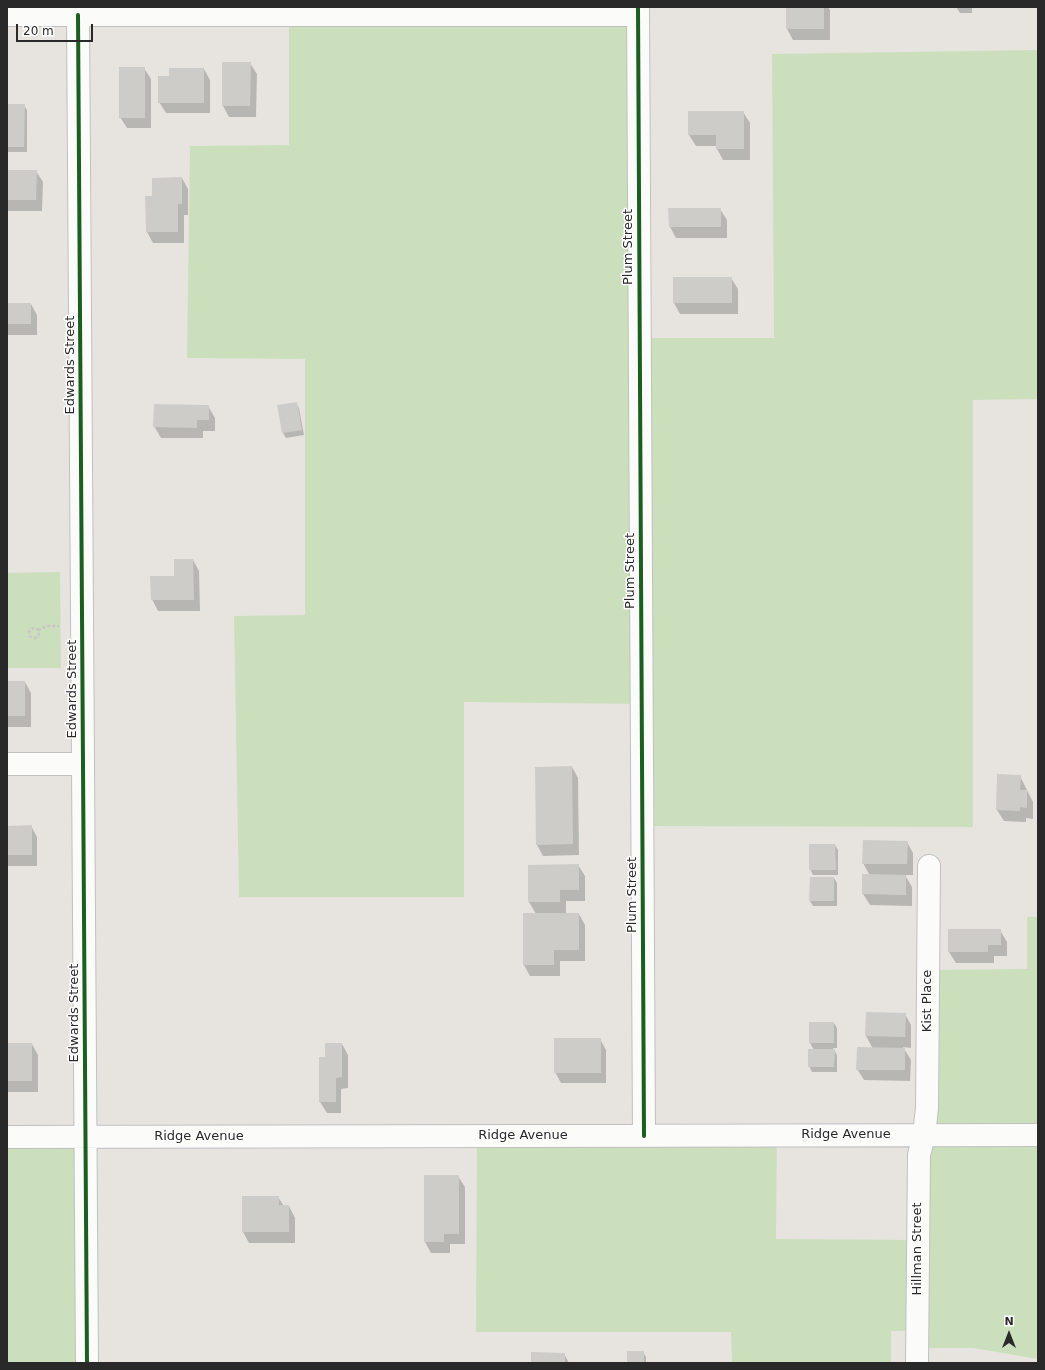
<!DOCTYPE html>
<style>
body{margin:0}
#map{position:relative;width:1045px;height:1370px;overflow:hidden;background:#e7e4e0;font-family:"DejaVu Sans",sans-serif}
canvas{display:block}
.frame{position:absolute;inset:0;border:8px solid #292929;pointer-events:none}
.north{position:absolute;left:989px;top:1314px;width:40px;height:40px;-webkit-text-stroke:3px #fff;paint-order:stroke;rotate:0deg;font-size:11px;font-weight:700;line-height:16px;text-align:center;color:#292929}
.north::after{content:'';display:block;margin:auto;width:14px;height:18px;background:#292929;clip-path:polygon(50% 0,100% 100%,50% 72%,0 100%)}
.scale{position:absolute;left:16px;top:24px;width:77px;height:18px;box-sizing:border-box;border:2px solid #292929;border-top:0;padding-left:5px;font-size:12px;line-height:14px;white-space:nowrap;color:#292929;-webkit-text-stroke:3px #fff;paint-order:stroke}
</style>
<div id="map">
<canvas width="1045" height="1370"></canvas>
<div class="frame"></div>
<div class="north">N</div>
<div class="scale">20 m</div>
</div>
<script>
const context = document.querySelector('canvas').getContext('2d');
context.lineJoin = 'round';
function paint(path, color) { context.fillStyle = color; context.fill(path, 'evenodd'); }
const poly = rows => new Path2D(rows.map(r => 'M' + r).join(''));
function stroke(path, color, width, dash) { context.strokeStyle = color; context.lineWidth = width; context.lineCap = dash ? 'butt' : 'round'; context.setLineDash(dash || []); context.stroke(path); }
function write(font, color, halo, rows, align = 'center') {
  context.font = font + ' "DejaVu Sans",sans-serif'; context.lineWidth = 3; context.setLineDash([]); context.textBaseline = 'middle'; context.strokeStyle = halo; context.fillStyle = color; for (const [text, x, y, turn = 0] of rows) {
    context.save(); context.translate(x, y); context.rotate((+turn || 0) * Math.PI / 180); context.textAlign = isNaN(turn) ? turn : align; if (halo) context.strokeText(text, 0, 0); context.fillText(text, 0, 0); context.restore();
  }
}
const green = poly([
 [289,15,638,15,640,338,774,338,772,54,1038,50,1038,399,973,400,973,827,642,826,641,704,464,702,464,897,239,897,234,616,305,615,305,359,187,358,190,146,289,145],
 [60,572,61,668,7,668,7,573],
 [1027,917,1038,917,1038,1359,973,1348,917,1348,917,1331,891,1331,891,1363,732,1363,731,1332,476,1332,477,1136,777,1135,776,1239,918,1240,928,970,1027,969],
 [7,1137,86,1137,87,1363,7,1363]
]);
const shadow = poly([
 [787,7,828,7,830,10,830,40,793,40,787,29],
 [956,7,972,7,972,13,960,13],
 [223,63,250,63,257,74,256,117,229,117,223,106],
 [144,68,151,79,151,128,127,128,120,117],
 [204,69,210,80,210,113,166,113,159,102,170,77],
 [7,105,24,105,27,110,27,152,7,152],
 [689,112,743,112,750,123,750,160,723,160,717,149,717,146,696,146,689,135],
 [7,171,36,171,43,182,42,211,7,211],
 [182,178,188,189,188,215,184,215,184,243,153,243,147,232,153,197],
 [720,209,727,220,727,238,676,238,670,227],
 [731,278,738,289,738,314,680,314,674,303],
 [7,304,31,304,37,315,37,335,7,335],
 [296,403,299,408,304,435,286,438,283,433],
 [208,406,215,418,215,431,203,431,203,438,161,438,154,426],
 [193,560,199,571,200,611,158,611,152,599],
 [7,682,25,682,31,693,31,727,7,727],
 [572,767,578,778,579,855,543,856,537,845],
 [1020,776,1033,802,1033,819,1026,818,1026,822,1004,821,997,810],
 [31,826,37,837,37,866,7,866,7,827],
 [907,842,913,853,913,875,905,875,912,887,912,906,870,905,863,894,863,875,870,876,863,863],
 [835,845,838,850,838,875,813,875,810,869],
 [578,865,585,876,585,901,566,901,566,914,579,914,585,925,585,961,560,961,560,976,530,976,524,965,536,914,529,902],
 [834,878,837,883,837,906,813,906,810,901],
 [1000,930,1007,942,1007,956,994,956,994,963,956,963,949,952],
 [905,1014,911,1025,911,1048,903,1047,911,1060,910,1081,864,1080,857,1069,873,1049,866,1036],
 [834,1023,837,1028,837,1048,833,1048,837,1055,837,1072,812,1072,809,1066,814,1050,810,1043],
 [600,1039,606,1050,606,1083,561,1083,555,1072],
 [7,1044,32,1044,38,1055,38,1092,7,1092],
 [342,1044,348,1055,348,1088,341,1089,341,1113,327,1113,320,1102,320,1058,326,1058],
 [458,1176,465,1187,465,1244,450,1244,450,1253,431,1253,425,1242],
 [278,1197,284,1206,289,1206,295,1218,295,1243,249,1243,243,1232],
 [643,1352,646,1357,646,1363,628,1363],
 [564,1354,569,1363,532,1363]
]);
const building = poly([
 [786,7,824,7,824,29,786,29],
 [222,62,251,62,250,106,222,106],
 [119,67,145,67,145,118,119,118],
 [169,68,204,68,204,103,158,103,158,76,169,76],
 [7,104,25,104,24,147,7,147],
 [688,111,744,111,744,149,716,149,716,135,688,135],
 [7,170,37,170,36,200,7,200],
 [182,177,182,204,178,204,178,232,146,232,145,196,152,196,152,178],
 [668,208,721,208,721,227,669,227],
 [673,277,732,277,732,303,673,303],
 [7,303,31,303,31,324,7,324],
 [297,402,302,430,282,433,277,405],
 [154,404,209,405,209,420,197,420,197,428,153,427],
 [174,559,193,559,194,600,151,600,150,576,174,576],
 [7,681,25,681,25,716,7,716],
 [572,766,573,844,536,845,535,767],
 [997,774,1021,775,1020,790,1027,790,1027,808,1020,807,1020,811,996,810],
 [32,825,32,855,7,855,7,826],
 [863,840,908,841,907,864,862,864],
 [809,844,835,844,836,870,809,870],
 [579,864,579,890,560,890,560,902,528,902,528,865],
 [862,874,906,875,906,895,862,894],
 [810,877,834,877,834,901,809,901],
 [523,913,579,913,579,950,554,950,554,965,523,965],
 [948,929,1001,929,1001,945,988,945,988,952,948,952],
 [866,1012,906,1013,905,1037,865,1036],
 [809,1022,834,1022,834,1043,809,1043],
 [554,1038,601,1038,601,1073,554,1073],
 [7,1043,32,1043,32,1081,7,1081],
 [325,1043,342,1043,342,1077,336,1078,336,1102,319,1102,319,1057,325,1057],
 [857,1047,905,1048,905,1070,856,1070],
 [808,1049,835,1049,834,1067,808,1067],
 [424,1175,459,1175,459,1234,444,1234,444,1242,424,1242],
 [242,1196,279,1196,279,1205,289,1205,289,1232,242,1232],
 [627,1351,644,1351,644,1363,627,1363],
 [531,1352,565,1353,565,1363,531,1363]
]);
const path = poly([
 '29 633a5 5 0 1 1 10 0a5 5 0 1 1-10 0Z',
 [38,630,47,626,59,626]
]);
const minor = poly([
 [638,7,644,1136],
 [7,15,638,15],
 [78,15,87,1363],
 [7,764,83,764],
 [7,1137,1038,1135],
 [917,1363,919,1155,924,1135,927,1108,929,866]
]);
const cycleway = poly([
 [638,7,644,1136],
 [78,15,87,1363]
]);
const streetNames = [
 ["Plum Street",629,247,-90],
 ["Edwards Street",71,365,-90],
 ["Plum Street",631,571,-90],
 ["Edwards Street",73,689,-90],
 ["Plum Street",633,895,-90],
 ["Kist Place",928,1001,-90],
 ["Edwards Street",75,1013,-90],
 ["Ridge Avenue",846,1135],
 ["Ridge Avenue",523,1136],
 ["Ridge Avenue",199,1137],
 ["Hillman Street",918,1249,-90]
];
paint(green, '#cbdfbc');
paint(shadow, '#0003');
paint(building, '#ceccc9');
stroke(minor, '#c1c0c1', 24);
stroke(path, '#c6c6c5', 2.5, [3, 2]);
stroke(minor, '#fbfbfa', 22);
stroke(cycleway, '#1b5e20', 4);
write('13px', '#292929', '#fff', streetNames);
</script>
